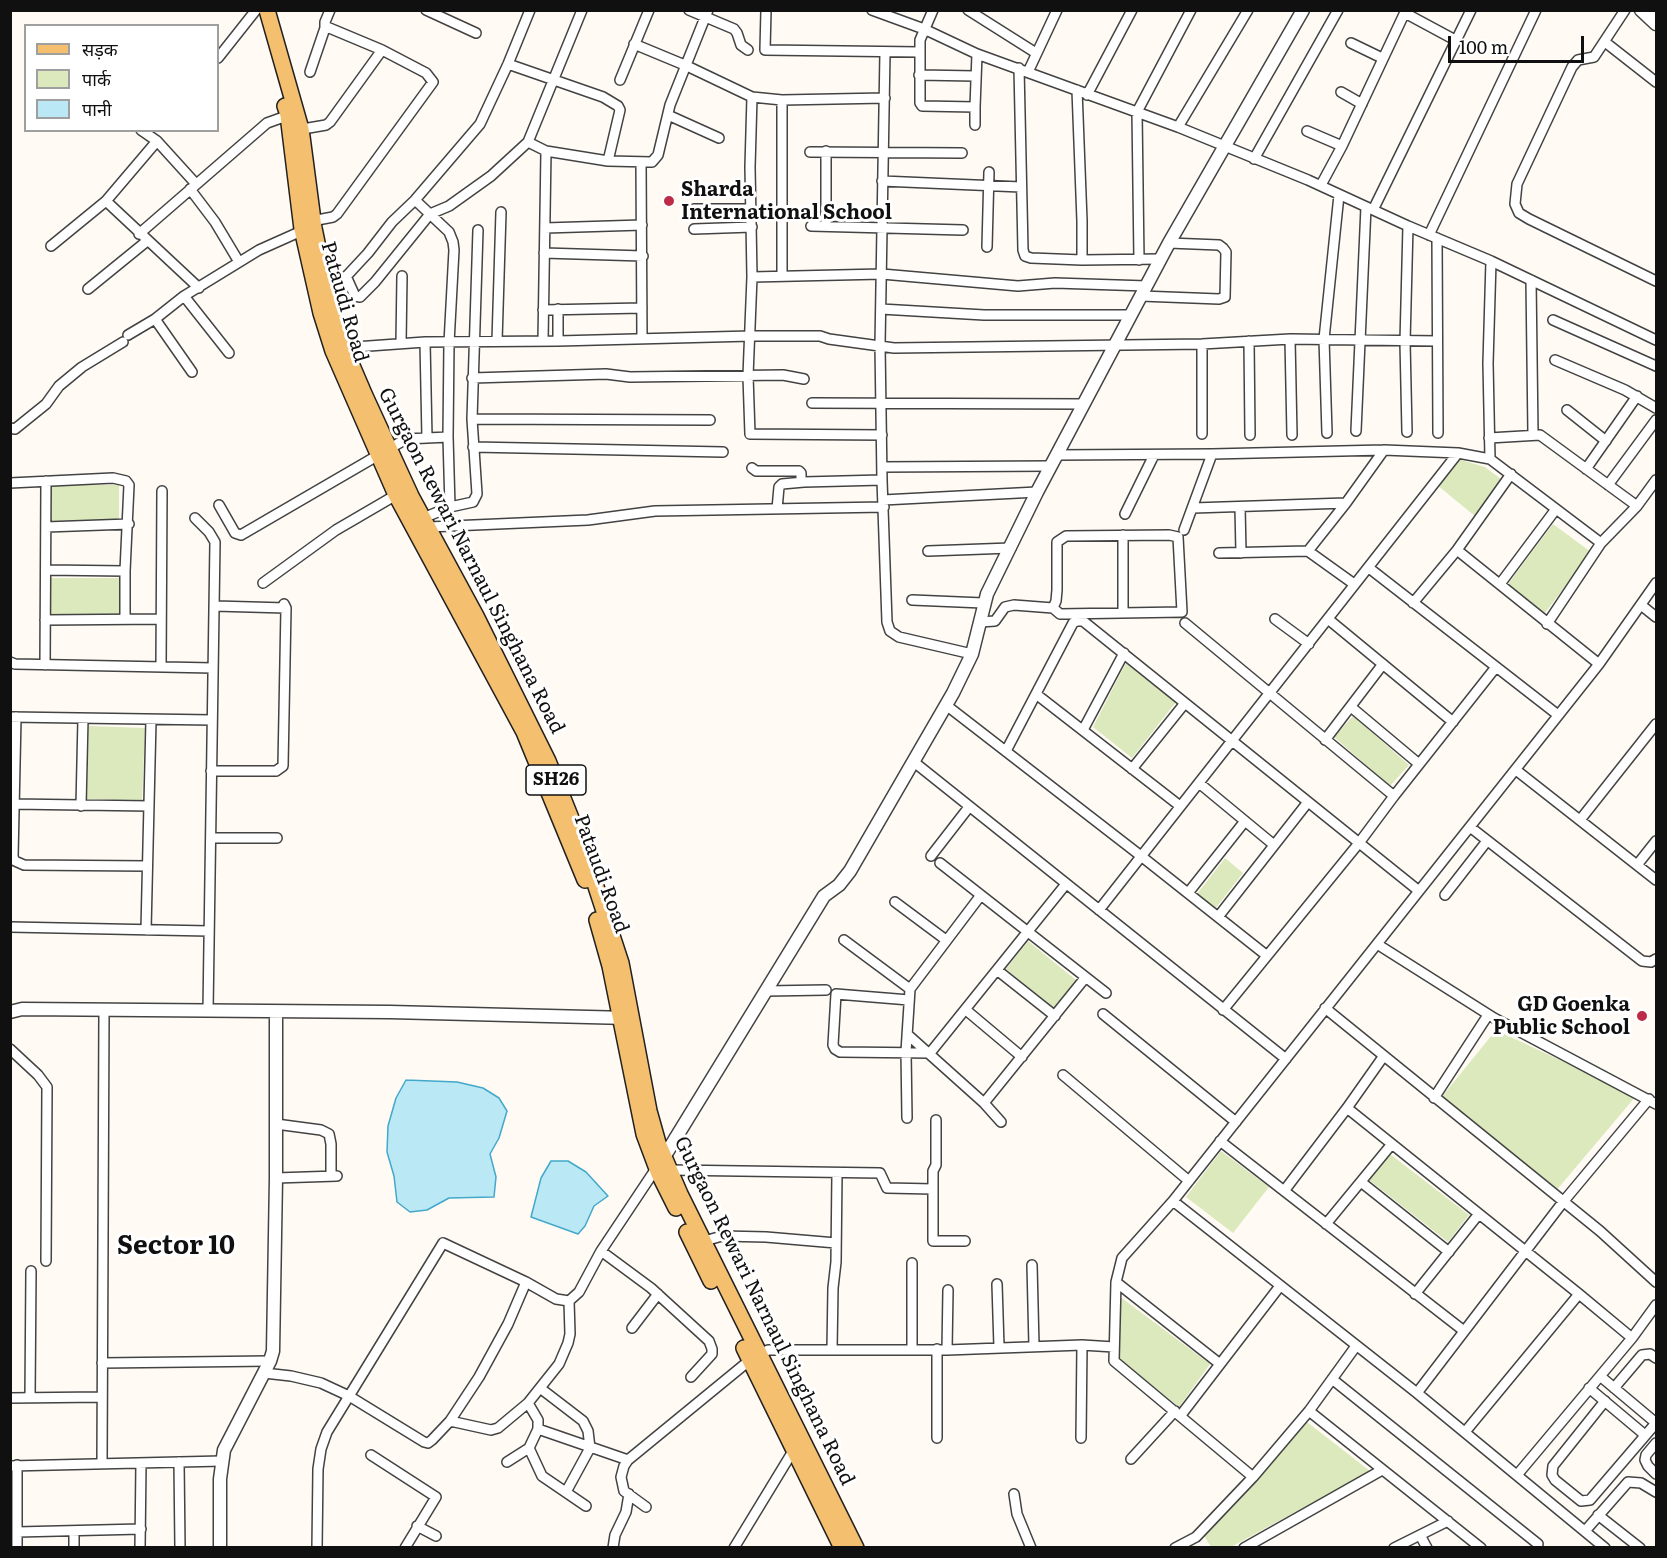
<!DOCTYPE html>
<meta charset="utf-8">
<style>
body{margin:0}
#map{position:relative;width:1667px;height:1558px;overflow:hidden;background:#fffbf4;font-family:Literata,"Noto Sans Devanagari",serif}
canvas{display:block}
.frame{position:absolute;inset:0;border:12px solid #101010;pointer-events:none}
.legend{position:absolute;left:24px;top:24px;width:195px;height:108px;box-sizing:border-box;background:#fff;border:2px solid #9f9f9f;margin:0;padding:8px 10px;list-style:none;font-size:18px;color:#101010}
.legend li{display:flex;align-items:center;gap:12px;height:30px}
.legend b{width:30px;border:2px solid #9f9f9f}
.scale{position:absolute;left:1448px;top:36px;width:136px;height:27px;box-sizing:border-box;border:3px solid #101010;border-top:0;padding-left:8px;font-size:18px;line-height:21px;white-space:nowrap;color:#101010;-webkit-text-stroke:4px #fff;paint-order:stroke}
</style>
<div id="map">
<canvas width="1667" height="1558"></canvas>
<div class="frame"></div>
<ul class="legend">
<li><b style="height:8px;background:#f4bf6e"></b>सड़क</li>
<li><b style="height:16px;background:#dbe9bd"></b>पार्क</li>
<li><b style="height:16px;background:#bae8f5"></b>पानी</li>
</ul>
<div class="scale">100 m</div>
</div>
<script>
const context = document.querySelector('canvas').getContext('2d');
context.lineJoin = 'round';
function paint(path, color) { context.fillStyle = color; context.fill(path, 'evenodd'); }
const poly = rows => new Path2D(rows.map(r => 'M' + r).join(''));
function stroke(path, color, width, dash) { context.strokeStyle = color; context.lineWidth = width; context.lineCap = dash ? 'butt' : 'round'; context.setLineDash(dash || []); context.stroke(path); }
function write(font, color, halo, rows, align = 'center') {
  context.font = font + ' Literata,serif'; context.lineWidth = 6; context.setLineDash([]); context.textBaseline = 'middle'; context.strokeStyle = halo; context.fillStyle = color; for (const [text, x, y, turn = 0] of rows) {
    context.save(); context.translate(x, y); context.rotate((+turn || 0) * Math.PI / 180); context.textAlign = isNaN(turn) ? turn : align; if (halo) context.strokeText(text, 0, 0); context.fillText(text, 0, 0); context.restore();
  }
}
const green = poly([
 [1458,459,1485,467,1505,482,1476,517,1437,485],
 [50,485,119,485,119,523,50,522],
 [1553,524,1591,552,1545,613,1508,584],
 [51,578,120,578,119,616,50,615],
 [1126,663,1176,702,1132,758,1093,727],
 [1353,716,1409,765,1390,786,1334,737],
 [89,726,145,728,142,800,87,799],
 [1225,858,1243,873,1215,909,1197,894],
 [1028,941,1076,980,1054,1008,1006,969],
 [1496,1030,1636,1096,1555,1192,1440,1099],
 [1221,1151,1269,1187,1233,1233,1186,1197],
 [1390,1154,1469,1215,1448,1242,1369,1180],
 [1119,1296,1210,1364,1179,1407,1119,1359],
 [1307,1422,1370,1471,1231,1547,1211,1547,1203,1534,1242,1497]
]);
const water = poly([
 [406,1080,457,1082,483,1088,499,1098,507,1111,499,1138,490,1154,496,1177,494,1197,449,1198,427,1210,410,1212,397,1202,394,1176,387,1152,388,1126,396,1098,406,1080],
 [551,1161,568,1161,586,1172,608,1196,594,1206,585,1226,578,1234,531,1217,541,1178,551,1161]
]);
const minor = poly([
 [426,10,476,33],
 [689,10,734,29,737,33,741,45,748,50],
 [766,10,765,50,919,52],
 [872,10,924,29,977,54,1178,127,1308,180,1408,226,1491,261,1656,340],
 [933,10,920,40,920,103,922,106,975,107,975,125],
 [968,10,1036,53],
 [1625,10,1594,57,1578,60,1572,67,1517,184,1515,204,1519,213,1529,219,1656,281],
 [1405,13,1457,41],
 [1650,18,1655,10],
 [325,27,325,22,330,10],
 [1605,42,1656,82],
 [1351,43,1382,58],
 [634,44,687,66,752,97,782,100,885,98],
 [885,52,880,345,882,480,887,622,890,631,899,637,972,654],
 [218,58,256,10],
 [508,64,603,97,618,106,620,110,608,161],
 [1019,68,1023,250,1025,256,1031,258,1082,260,1161,259],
 [310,72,325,28,327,27,382,50,426,73,433,82,337,214,333,217,312,221],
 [1028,72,1057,10],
 [919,75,975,76],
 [620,80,649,10],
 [1077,90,1082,221,1082,260],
 [1341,92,1362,104],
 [1087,95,1132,10],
 [752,97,750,167,752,277,748,376,750,434,882,435],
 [975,107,977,54],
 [668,115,719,138],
 [1178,127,1248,10],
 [141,130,157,141,196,184],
 [297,130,326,125,330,122,382,50],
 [1307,131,1342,146],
 [528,142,546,151,608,161,652,162,658,155,670,105,708,10],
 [826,151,826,226],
 [810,152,962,153],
 [1254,159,1338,10],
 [641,163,642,339],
 [882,181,1021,187],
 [1321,185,1342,146,1406,10],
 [190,189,215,222,239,262],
 [415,200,449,232,453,242,454,250,449,343,448,437,450,507,423,518],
 [106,201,199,288],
 [694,209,752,209],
 [1373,210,1471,10],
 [811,226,963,230],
 [545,228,642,225],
 [694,229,752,227],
 [139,234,267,123,292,114],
 [1429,235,1536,10],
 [1437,238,1438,433],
 [51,246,106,201,157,141],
 [987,247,989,172],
 [544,253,643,256],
 [1139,260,1137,112,1191,10],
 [346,276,355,296,360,297,375,282,430,214,449,206,491,176,528,142,582,10],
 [782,276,782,100],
 [752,277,882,274,1018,286,1055,283,1147,286],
 [1531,280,1533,434],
 [88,289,147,241],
 [184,296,229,353],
 [328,296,368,253,392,222,415,200,480,124,508,64,530,10],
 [1141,296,1219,299,1225,297,1226,252,1223,248,1219,245,1169,243],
 [881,309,984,315,1131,315],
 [543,310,642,308],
 [155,319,192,372],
 [1553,320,1656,366],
 [128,335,155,319,184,296,259,250,306,229],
 [1290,339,1292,435],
 [497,341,501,212],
 [543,341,546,151],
 [558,341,558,309],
 [1249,341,1250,435],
 [425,342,427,438],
 [401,343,402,276],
 [1202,344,1202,434],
 [341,348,425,342,558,341,751,336,820,336,829,339,894,348,1202,344,1290,339,1437,341],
 [1555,360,1625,390,1656,408],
 [472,378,606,374,630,377,783,375,804,379],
 [812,403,1084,404],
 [1567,410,1606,441],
 [472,419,710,420],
 [10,428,15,429,46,404,59,386,82,367,123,342],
 [1356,431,1366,207],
 [1407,432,1405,342,1408,226],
 [1327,433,1324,339,1339,195],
 [1489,438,1540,435,1637,506],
 [473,447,723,452],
 [1057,455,1212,454,1384,450,1458,453,1490,459,1601,543],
 [1490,459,1488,363,1491,261],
 [882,467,1051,466],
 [752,468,756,471,799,471,801,473,801,480,804,482,882,480],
 [1586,469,1637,396],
 [10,483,113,478,126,481,129,485,125,571,125,619],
 [1608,485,1656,420],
 [883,500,1037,492],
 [219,505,235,533,241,535,406,439,448,437],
 [450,507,473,502,477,494,472,419,478,230],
 [1240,507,1241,553],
 [1193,508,1346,503],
 [777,509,779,487,782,484,804,482],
 [1125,514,1154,455],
 [195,518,209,532,215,542,208,1011],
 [46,527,129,524],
 [429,527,588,520,655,511,884,507],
 [1184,530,1212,454],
 [1457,550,1599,664],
 [928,551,1011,548],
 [1308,551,1346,503,1384,450],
 [1219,553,1308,551,1354,584],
 [1369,568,1558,715],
 [46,570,125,571],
 [263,583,336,530,396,495],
 [1500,584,1556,509],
 [912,600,983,603],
 [1413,603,1457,550,1511,474],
 [1641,605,1656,617],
 [215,606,286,608],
 [1123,613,1123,535],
 [1275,619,1309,644],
 [1328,619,1453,722],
 [45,620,161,619],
 [980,622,995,621,1005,607,1014,605,1053,608,1056,601,1057,590,1057,542,1066,536,1169,535,1178,537,1182,612,1060,614,1053,608],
 [1185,623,1394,796],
 [1547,624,1601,543,1637,506,1656,480],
 [10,662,15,664,213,668],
 [45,665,46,481],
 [161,667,162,491],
 [1036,694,1180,806],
 [946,705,1141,856,1266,955],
 [1351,707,1419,764],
 [11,717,212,720],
 [16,717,13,857,15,861,24,865,147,866],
 [1083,730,1124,653],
 [1325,740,1383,664],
 [1006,751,1073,623,1077,621,1083,621,1419,891],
 [914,762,1286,1059],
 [1132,769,1185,703],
 [1516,770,1656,880],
 [211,771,276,771,283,766,286,608,284,604],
 [1199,783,1274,845],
 [14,804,149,806],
 [81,806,83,719],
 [1580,820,1656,724],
 [1470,827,1642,961,1651,962,1656,959],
 [211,838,277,838],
 [1362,839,1394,796,1496,667],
 [931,856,969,807],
 [940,863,1106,993],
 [1637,865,1656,841],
 [1188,893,1245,821],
 [1445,895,1487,841],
 [895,902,946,940],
 [1099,910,1458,453],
 [1218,917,1308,802],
 [10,927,209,931],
 [146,930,151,720],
 [844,940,910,989],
 [1377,944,1494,1018,1656,1104],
 [997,970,1055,1016],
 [766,991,826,990],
 [909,1000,836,994,833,1045,835,1049,840,1052,930,1053,1066,884],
 [1325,1008,1600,1231,1656,1282],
 [966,1010,1022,1057],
 [1223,1010,1359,843],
 [1103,1014,1236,1122],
 [907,1034,984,1103,1001,1122],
 [10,1049,38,1075,47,1087,46,1261],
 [1063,1075,1189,1181],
 [1434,1098,1488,1015],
 [984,1103,1085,978],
 [1347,1108,1579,1294,1632,1338],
 [907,1118,906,1052,910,989,981,895],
 [936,1120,936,1165,933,1171,933,1241,965,1241],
 [276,1124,321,1130,329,1134,331,1144,331,1176],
 [1220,1141,1464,1331],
 [670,1170,880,1173,887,1188,933,1189],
 [276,1178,337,1176],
 [1361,1182,1449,1252],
 [1284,1191,1347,1108,1383,1057],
 [1173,1201,1417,1393,1605,1548],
 [1326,1224,1391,1145],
 [701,1242,722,1236,766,1237,836,1243],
 [601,1251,651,1288,709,1341,712,1349,712,1354,691,1377],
 [1032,1265,1034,1346],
 [1116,1282,1114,1361,1253,1477],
 [997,1284,999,1347],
 [1415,1294,1478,1215],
 [632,1328,658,1294],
 [832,1349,833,1288,836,1262,837,1173],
 [912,1349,912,1263],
 [937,1349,937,1438],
 [947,1350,948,1290],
 [102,1363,270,1361],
 [1220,1364,1116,1282,1122,1258,1173,1201,1419,891,1599,664,1656,583],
 [264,1373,291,1376,321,1383,349,1396,424,1442,428,1443,432,1440,450,1421,491,1430,498,1428,528,1403,559,1364,568,1343,570,1334,569,1301],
 [1600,1376,1656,1423],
 [1332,1379,1538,1544],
 [540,1388,583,1421,588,1431,590,1448,566,1492],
 [1589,1388,1645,1435],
 [1614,1388,1642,1355,1650,1354,1656,1358],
 [1417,1393,1563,1202,1649,1099],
 [10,1398,102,1397],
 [30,1398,31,1271],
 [1605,1401,1553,1466,1552,1475,1555,1480,1581,1501,1590,1500,1656,1423],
 [1309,1411,1481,1548],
 [1181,1415,1280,1286],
 [450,1421,479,1377,508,1324,526,1282],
 [538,1429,628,1460],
 [1465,1432,1579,1294],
 [1081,1438,1082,1345],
 [1656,1443,1646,1455,1645,1460,1648,1466,1656,1474],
 [529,1448,542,1476,586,1506],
 [371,1455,436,1497,405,1548],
 [1131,1459,1175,1411],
 [179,1462,180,1548],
 [507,1462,529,1448,538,1429,538,1420,528,1403],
 [102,1464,104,1011],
 [17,1465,17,1548],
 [10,1466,222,1461],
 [1517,1475,1632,1338,1656,1305],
 [1014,1494,1017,1514,1031,1548],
 [646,1507,624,1491,621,1477,624,1466,628,1460,750,1360,768,1350,947,1350,1082,1345,1114,1347],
 [1598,1515,1640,1548],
 [417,1526,436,1536],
 [74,1531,74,1548],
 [1585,1531,1628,1482,1641,1483,1656,1492],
 [17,1532,141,1529],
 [1420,1535,1427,1548],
 [140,1548,141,1463],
 [317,1548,318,1469,321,1449,327,1432,443,1243,526,1282,556,1299,569,1301,579,1292,601,1251,657,1167],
 [613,1548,615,1535,626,1512,629,1494],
 [734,1548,793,1451,797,1449],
 [1175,1548,1196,1537,1253,1477,1309,1411,1356,1346],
 [1244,1548,1382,1470],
 [1394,1548,1448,1521]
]);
const tertiary = poly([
 [1641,10,1656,24],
 [10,1012,22,1009,390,1012,628,1018],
 [661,1162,824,896,839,885,850,871,953,693,972,654,987,594,1037,492,1169,243,1303,10],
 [220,1548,220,1479,224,1450,270,1361,273,1351,276,1178,276,1012]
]);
const primary = poly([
 [267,10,301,129,314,228,328,296,344,347,365,396,411,496,476,616,548,761,585,853,621,963,649,1111,658,1143,680,1194,856,1548],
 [285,106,288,115,302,229,321,313,333,351,396,495,524,732,585,880],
 [597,920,610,966,644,1134,659,1174,676,1208],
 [687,1232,711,1281],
 [744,1348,842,1548]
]);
const markers = [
 [669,201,6,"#bd2b48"],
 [1642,1016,6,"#bd2b48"]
];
const shields = [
 [556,780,60]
];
const shieldNames = [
 ["SH26",556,780]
];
const poiNames = [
 ["Sharda",681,190],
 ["International School",681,213],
 ["GD Goenka",1630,1005,"right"],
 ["Public School",1630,1028,"right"]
];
const streetNames = [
 ["Pataudi Road",344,302,74],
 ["Gurgaon Rewari Narnaul Singhana Road",471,561,63],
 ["Pataudi Road",601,874,70],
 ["Gurgaon Rewari Narnaul Singhana Road",764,1311,64]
];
const districtNames = [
 ["Sector 10",176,1246]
];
paint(green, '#dbe9bd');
paint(water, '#bae8f5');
stroke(water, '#43a8ca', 1.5);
stroke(minor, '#434343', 12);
stroke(tertiary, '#434343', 15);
stroke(primary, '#212121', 18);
stroke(minor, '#fff', 9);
stroke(tertiary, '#fff', 12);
stroke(primary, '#f4bf6e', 15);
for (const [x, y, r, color] of markers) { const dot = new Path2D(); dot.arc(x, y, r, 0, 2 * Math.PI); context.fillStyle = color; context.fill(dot); stroke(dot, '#fff', 2); }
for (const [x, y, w] of shields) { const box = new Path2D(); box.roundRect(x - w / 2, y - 15, w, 30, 4.5); context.fillStyle = '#fff'; context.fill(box); stroke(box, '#101010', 1.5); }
write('bold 18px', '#101010', null, shieldNames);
write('bold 20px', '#101010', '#fff', poiNames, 'left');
write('20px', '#101010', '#fff', streetNames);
write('bold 26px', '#101010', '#fff', districtNames);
</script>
